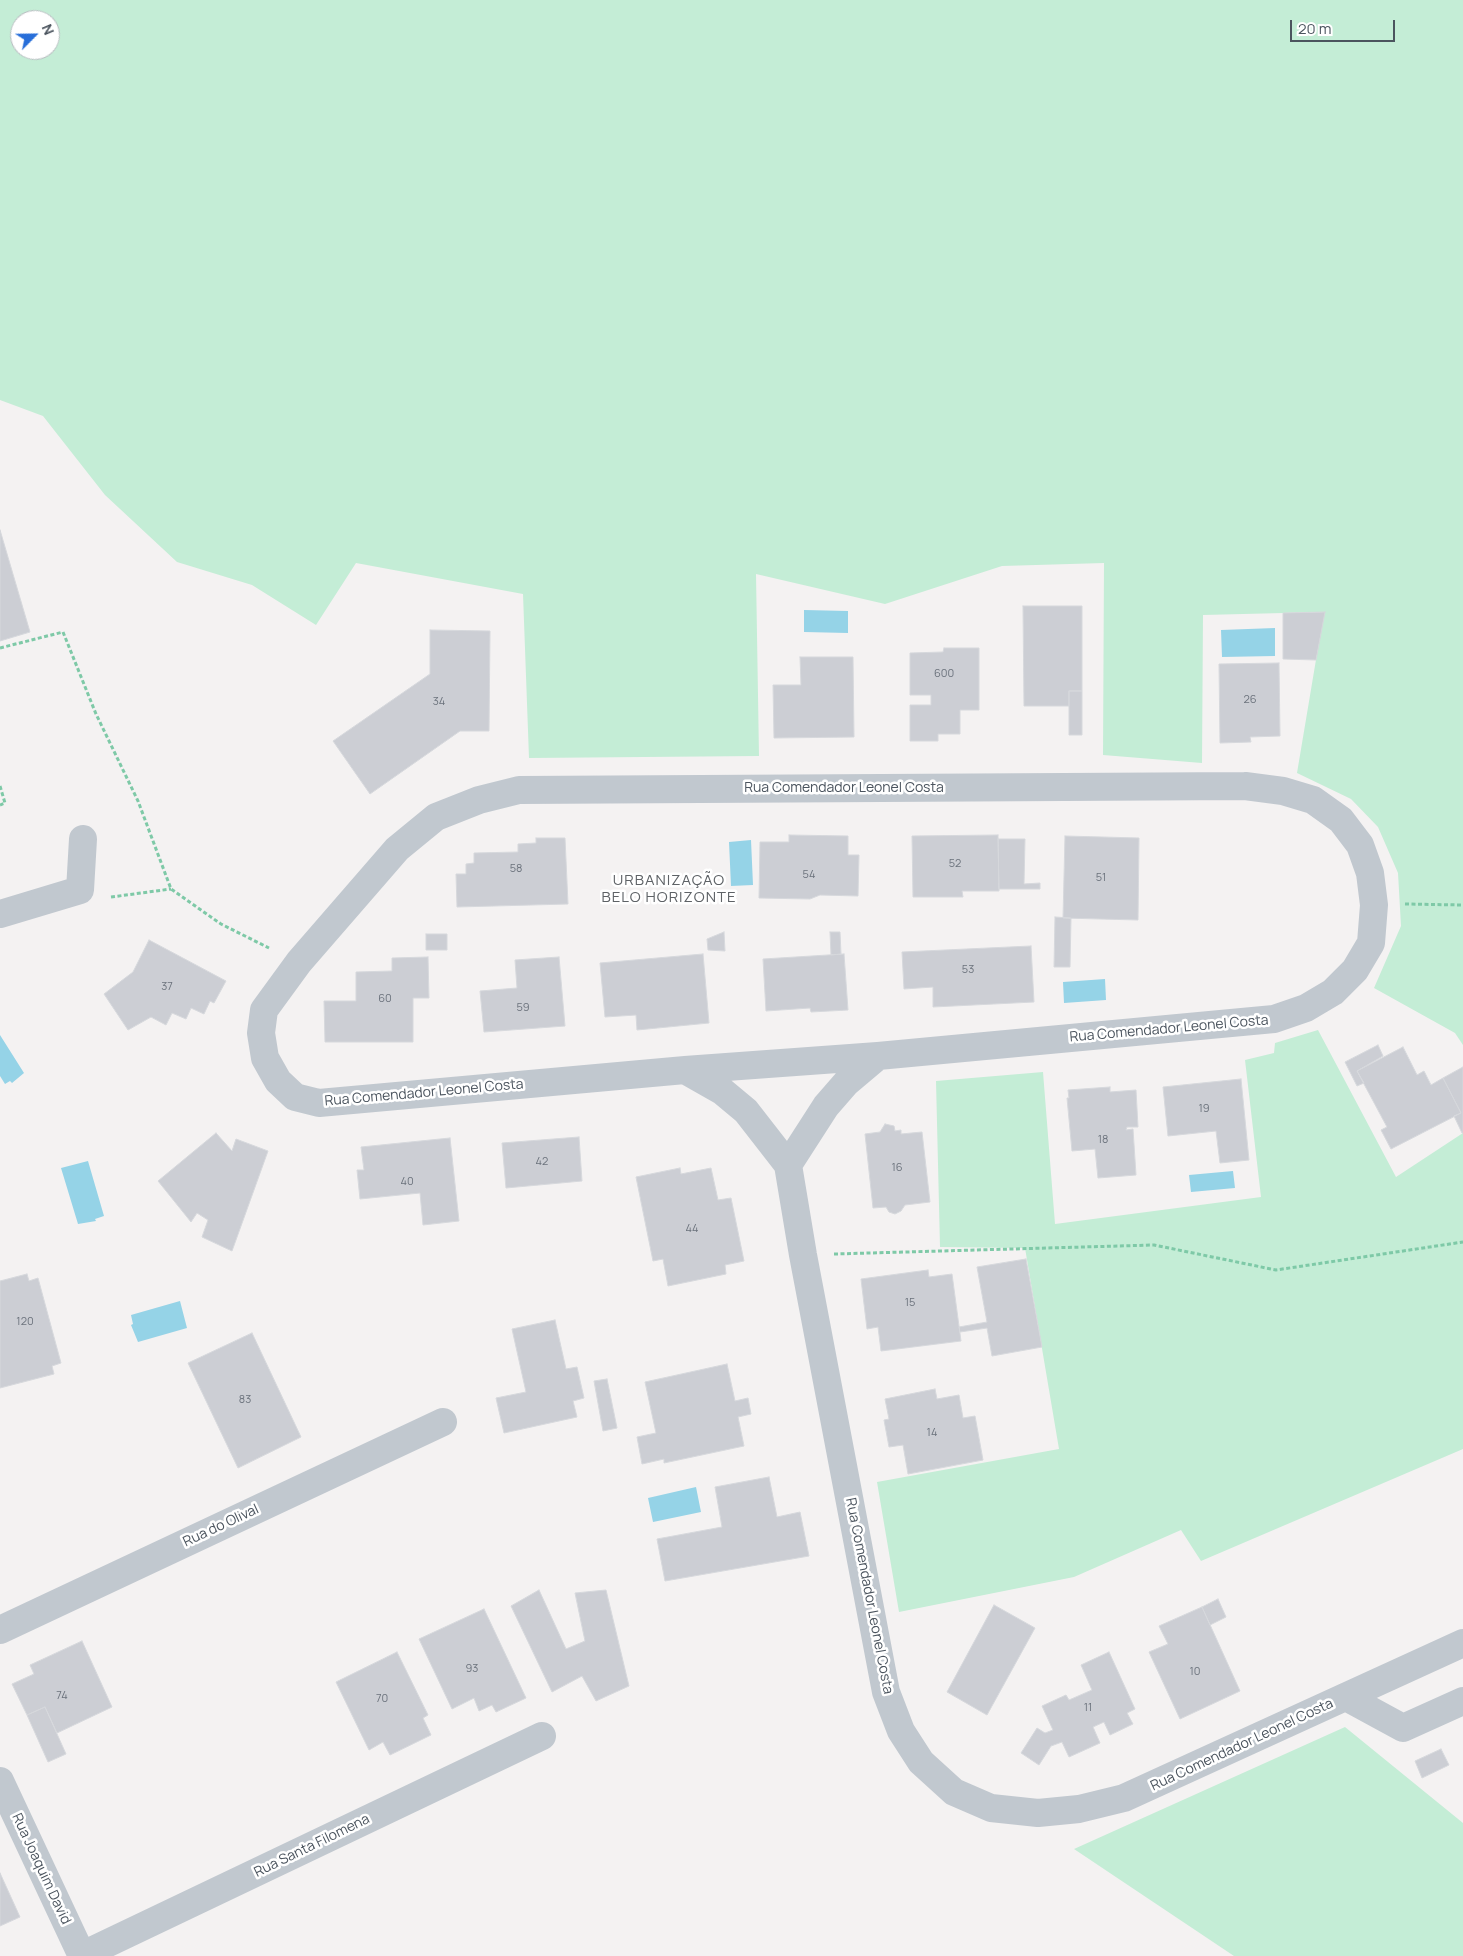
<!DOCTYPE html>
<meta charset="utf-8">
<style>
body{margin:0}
#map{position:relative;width:1463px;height:1956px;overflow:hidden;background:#f4f2f2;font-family:Manrope,sans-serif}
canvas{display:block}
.north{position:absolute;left:10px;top:10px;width:50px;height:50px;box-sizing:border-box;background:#fff;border:1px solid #b7bbbf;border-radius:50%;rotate:67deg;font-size:14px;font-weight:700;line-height:20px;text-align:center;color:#4b545e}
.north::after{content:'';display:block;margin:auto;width:18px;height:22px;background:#276ed9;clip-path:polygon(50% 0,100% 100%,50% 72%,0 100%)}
.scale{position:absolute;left:1290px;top:20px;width:105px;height:22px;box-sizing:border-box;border:2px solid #4b545e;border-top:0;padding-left:6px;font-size:15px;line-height:18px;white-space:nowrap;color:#4b545e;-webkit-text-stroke:4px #fff;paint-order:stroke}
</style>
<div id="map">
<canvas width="1463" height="1956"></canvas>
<div class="north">N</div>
<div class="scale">20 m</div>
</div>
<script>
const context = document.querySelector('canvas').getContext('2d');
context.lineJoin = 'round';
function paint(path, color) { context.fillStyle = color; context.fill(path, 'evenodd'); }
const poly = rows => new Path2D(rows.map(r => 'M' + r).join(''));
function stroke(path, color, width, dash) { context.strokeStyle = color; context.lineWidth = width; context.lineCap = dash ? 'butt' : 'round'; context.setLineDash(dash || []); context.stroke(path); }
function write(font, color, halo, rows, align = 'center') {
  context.font = font + ' Manrope,sans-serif'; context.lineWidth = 5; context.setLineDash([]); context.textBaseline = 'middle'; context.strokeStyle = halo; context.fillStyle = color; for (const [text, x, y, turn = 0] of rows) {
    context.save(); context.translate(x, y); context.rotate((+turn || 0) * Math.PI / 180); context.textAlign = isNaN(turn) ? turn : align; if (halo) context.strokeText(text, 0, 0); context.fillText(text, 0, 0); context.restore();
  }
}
const green = poly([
 [0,0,1463,0,1463,1045,1455,1033,1374,988,1401,926,1398,873,1378,827,1351,799,1297,773,1324,612,1203,615,1202,763,1103,755,1104,563,1002,566,885,604,756,574,759,756,529,758,523,594,356,563,316,625,252,585,177,562,105,495,43,416,0,400],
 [20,20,50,20,50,50,20,50],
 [1318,1030,1396,1177,1463,1133,1463,1449,1201,1561,1181,1530,1074,1577,899,1612,877,1482,1059,1449,1025,1248,940,1247,936,1081,1043,1072,1055,1224,1261,1197,1245,1060,1274,1053,1275,1043],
 [1345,1727,1463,1823,1463,1956,1234,1956,1074,1849]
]);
const water = poly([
 [804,610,848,611,848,633,804,632],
 [1275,628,1275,656,1222,657,1221,630],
 [751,840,753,885,731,886,729,842],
 [1105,979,1106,1000,1064,1003,1063,982],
 [0,1035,24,1073,12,1083,10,1081,5,1084,0,1076],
 [88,1161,104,1216,95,1219,96,1221,78,1224,61,1168],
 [1233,1171,1235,1188,1191,1192,1189,1175],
 [180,1301,187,1328,138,1342,131,1325,133,1324,131,1315],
 [696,1487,701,1512,653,1522,648,1498]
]);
const building = poly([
 [0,530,30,632,0,641,0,530],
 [1023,606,1082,606,1082,691,1069,691,1069,706,1024,706,1023,606],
 [1325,612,1316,660,1283,659,1283,613,1325,612],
 [430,630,490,631,489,731,460,731,370,794,333,741,430,674,430,630],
 [944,648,979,648,979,710,960,710,960,734,938,734,938,741,910,741,910,705,931,705,931,695,910,695,910,653,943,652,944,648],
 [800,657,853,657,854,737,774,738,773,685,801,685,800,657],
 [1279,663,1280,736,1250,737,1251,742,1220,743,1219,664,1279,663],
 [1069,691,1082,691,1082,735,1069,735,1069,691],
 [789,835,848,836,848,855,859,855,858,896,820,895,810,899,759,898,760,842,789,842,789,835],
 [998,835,999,891,962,891,963,897,913,897,912,836,998,835],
 [1065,836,1139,838,1138,920,1063,918,1065,836],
 [536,838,565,838,568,904,457,907,456,874,466,874,466,864,474,863,474,853,518,852,518,844,536,843,536,838],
 [998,839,1025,839,1024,884,1040,883,1040,889,999,889,998,839],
 [1055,917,1071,918,1070,967,1054,967,1055,917],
 [724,932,725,951,708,950,707,939,724,932],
 [830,932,840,932,841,954,831,955,830,932],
 [426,934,447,934,447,950,426,950,426,934],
 [149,940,226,981,214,1003,210,1001,204,1014,191,1008,186,1019,172,1013,166,1025,151,1017,128,1030,104,994,133,972,149,940],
 [1031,946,1034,1002,933,1007,933,987,904,989,902,952,1031,946],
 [703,954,709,1023,637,1030,636,1015,605,1017,600,963,703,954],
 [844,954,848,1010,811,1012,810,1008,766,1011,763,959,844,954],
 [428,957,429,998,413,998,413,1042,325,1042,324,1001,356,1001,356,972,392,971,392,958,428,957],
 [559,957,565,1026,484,1032,480,991,517,988,515,960,559,957],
 [1378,1045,1383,1056,1357,1071,1364,1083,1357,1086,1345,1062,1378,1045],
 [1403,1047,1417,1075,1424,1071,1431,1085,1443,1078,1461,1113,1391,1149,1381,1130,1387,1127,1357,1071,1403,1047],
 [1463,1067,1463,1133,1462,1133,1454,1116,1461,1113,1443,1078,1463,1067],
 [1241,1079,1249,1160,1220,1163,1216,1131,1168,1136,1163,1087,1241,1079],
 [1110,1087,1110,1092,1136,1090,1138,1127,1127,1127,1126,1130,1133,1129,1136,1175,1098,1178,1095,1149,1072,1151,1067,1098,1069,1098,1068,1090,1110,1087],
 [885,1124,894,1126,895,1131,901,1130,901,1134,922,1132,930,1202,905,1205,901,1211,895,1214,889,1212,886,1207,873,1208,865,1134,880,1132,885,1124],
 [216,1133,232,1151,236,1139,268,1151,232,1251,202,1237,208,1220,197,1213,191,1222,158,1181,216,1133],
 [579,1137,582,1181,506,1188,502,1143,579,1137],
 [450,1138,459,1221,423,1225,420,1193,360,1199,357,1170,364,1170,361,1147,450,1138],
 [680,1168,681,1174,711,1168,718,1200,731,1198,744,1261,725,1265,726,1274,668,1286,663,1259,653,1261,636,1177,680,1168],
 [1026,1259,1042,1347,992,1356,987,1328,960,1332,959,1327,987,1322,977,1267,1026,1259],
 [928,1270,929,1277,952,1274,961,1341,881,1351,878,1327,867,1329,861,1279,928,1270],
 [27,1274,29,1281,38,1278,61,1363,52,1366,54,1374,0,1388,0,1281,27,1274],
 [555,1320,566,1369,577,1367,584,1398,573,1401,577,1417,504,1433,496,1398,526,1392,512,1329,555,1320],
 [252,1333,301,1437,238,1468,188,1363,252,1333],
 [727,1364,735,1401,748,1398,751,1414,738,1417,744,1446,664,1463,664,1459,642,1464,637,1437,656,1433,645,1382,727,1364],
 [607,1379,617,1428,603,1431,594,1381,607,1379],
 [935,1389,937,1399,959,1395,963,1418,975,1416,983,1460,908,1474,903,1445,889,1447,884,1420,889,1419,885,1399,935,1389],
 [769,1477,777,1517,800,1512,809,1556,665,1581,657,1539,722,1527,715,1487,769,1477],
 [539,1590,566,1649,585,1641,575,1593,606,1590,629,1686,596,1701,582,1676,552,1692,511,1606,539,1590],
 [1218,1599,1226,1617,1210,1625,1202,1607,1218,1599],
 [994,1605,1035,1628,987,1715,947,1692,994,1605],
 [1202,1607,1240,1691,1180,1719,1149,1652,1168,1644,1159,1626,1202,1607],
 [484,1609,526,1698,496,1712,492,1705,479,1711,474,1698,452,1709,419,1639,484,1609],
 [82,1641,112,1707,57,1733,45,1707,27,1715,12,1684,34,1674,30,1665,82,1641],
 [397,1652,428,1715,423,1718,431,1735,390,1755,383,1742,369,1750,336,1682,397,1652],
 [1109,1652,1135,1709,1127,1713,1133,1724,1110,1735,1104,1722,1093,1727,1100,1743,1069,1757,1062,1742,1051,1746,1039,1765,1021,1753,1037,1728,1045,1733,1053,1730,1042,1706,1066,1695,1069,1700,1092,1690,1081,1665,1109,1652],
 [45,1707,66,1754,48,1762,27,1715,45,1707],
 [1441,1749,1449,1765,1422,1778,1415,1761,1441,1749],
 [0,1873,20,1917,0,1926,0,1873]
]);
const path = poly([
 [0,648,63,632,96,714,138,801,171,889,221,924,269,948],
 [0,786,5,803,0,805],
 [111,897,171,889],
 [1405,904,1463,905],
 [834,1254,1154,1245,1276,1270,1463,1242]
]);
const minor = poly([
 [1245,786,1283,791,1313,800,1341,820,1360,845,1370,873,1374,905,1371,943,1355,970,1333,992,1306,1008,1274,1019,878,1056,685,1070,319,1103,295,1097,278,1081,265,1058,261,1033,264,1010,299,962,397,849,436,817,479,800,519,790,1245,786],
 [0,914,80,890,83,839],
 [685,1070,722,1091,746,1111,788,1165,803,1255,886,1692,901,1731,921,1762,954,1792,991,1808,1038,1813,1079,1809,1124,1798,1463,1643],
 [788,1165,826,1106,846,1083,878,1056],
 [0,1630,443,1422],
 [1346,1697,1403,1728,1463,1701],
 [0,1781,82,1956],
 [81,1956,542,1736]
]);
const numberNames = [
 ["600",944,674],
 ["26",1250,700],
 ["34",439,702],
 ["52",955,864],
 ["58",516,869],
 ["54",809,875],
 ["51",1101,878],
 ["53",968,970],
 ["37",167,987],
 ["60",385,999],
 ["59",523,1008],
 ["19",1204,1109],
 ["18",1103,1140],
 ["42",542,1162],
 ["16",897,1168],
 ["40",407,1182],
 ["44",692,1229],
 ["15",910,1303],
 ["120",25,1322],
 ["83",245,1400],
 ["14",932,1433],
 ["93",472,1669],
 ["10",1195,1672],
 ["74",62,1696],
 ["70",382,1699],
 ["11",1088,1708]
];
const streetNames = [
 ["Rua Comendador Leonel Costa",844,788],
 ["Rua Comendador Leonel Costa",1169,1029,-5],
 ["Rua Comendador Leonel Costa",424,1093,-5],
 ["Rua do Olival",221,1526,-25],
 ["Rua Comendador Leonel Costa",869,1596,79],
 ["Rua Comendador Leonel Costa",1242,1745,-25],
 ["Rua Santa Filomena",312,1846,-26],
 ["Rua Joaquim David",41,1869,65]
];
const neighbourhoodNames = [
 ["URBANIZAÇÃO",669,881],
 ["BELO HORIZONTE",669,898]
];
paint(green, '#c4edd6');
paint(water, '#95d3e7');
paint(building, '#ccced4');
stroke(building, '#d6d8dc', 1);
stroke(path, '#7ec9a7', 3, [4, 2.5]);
stroke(minor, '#c1c8cf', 28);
write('11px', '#6b727c', null, numberNames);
write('14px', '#4b545e', '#fff', streetNames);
context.letterSpacing = '1px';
write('15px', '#5e6266', '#fff', neighbourhoodNames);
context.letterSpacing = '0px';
</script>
